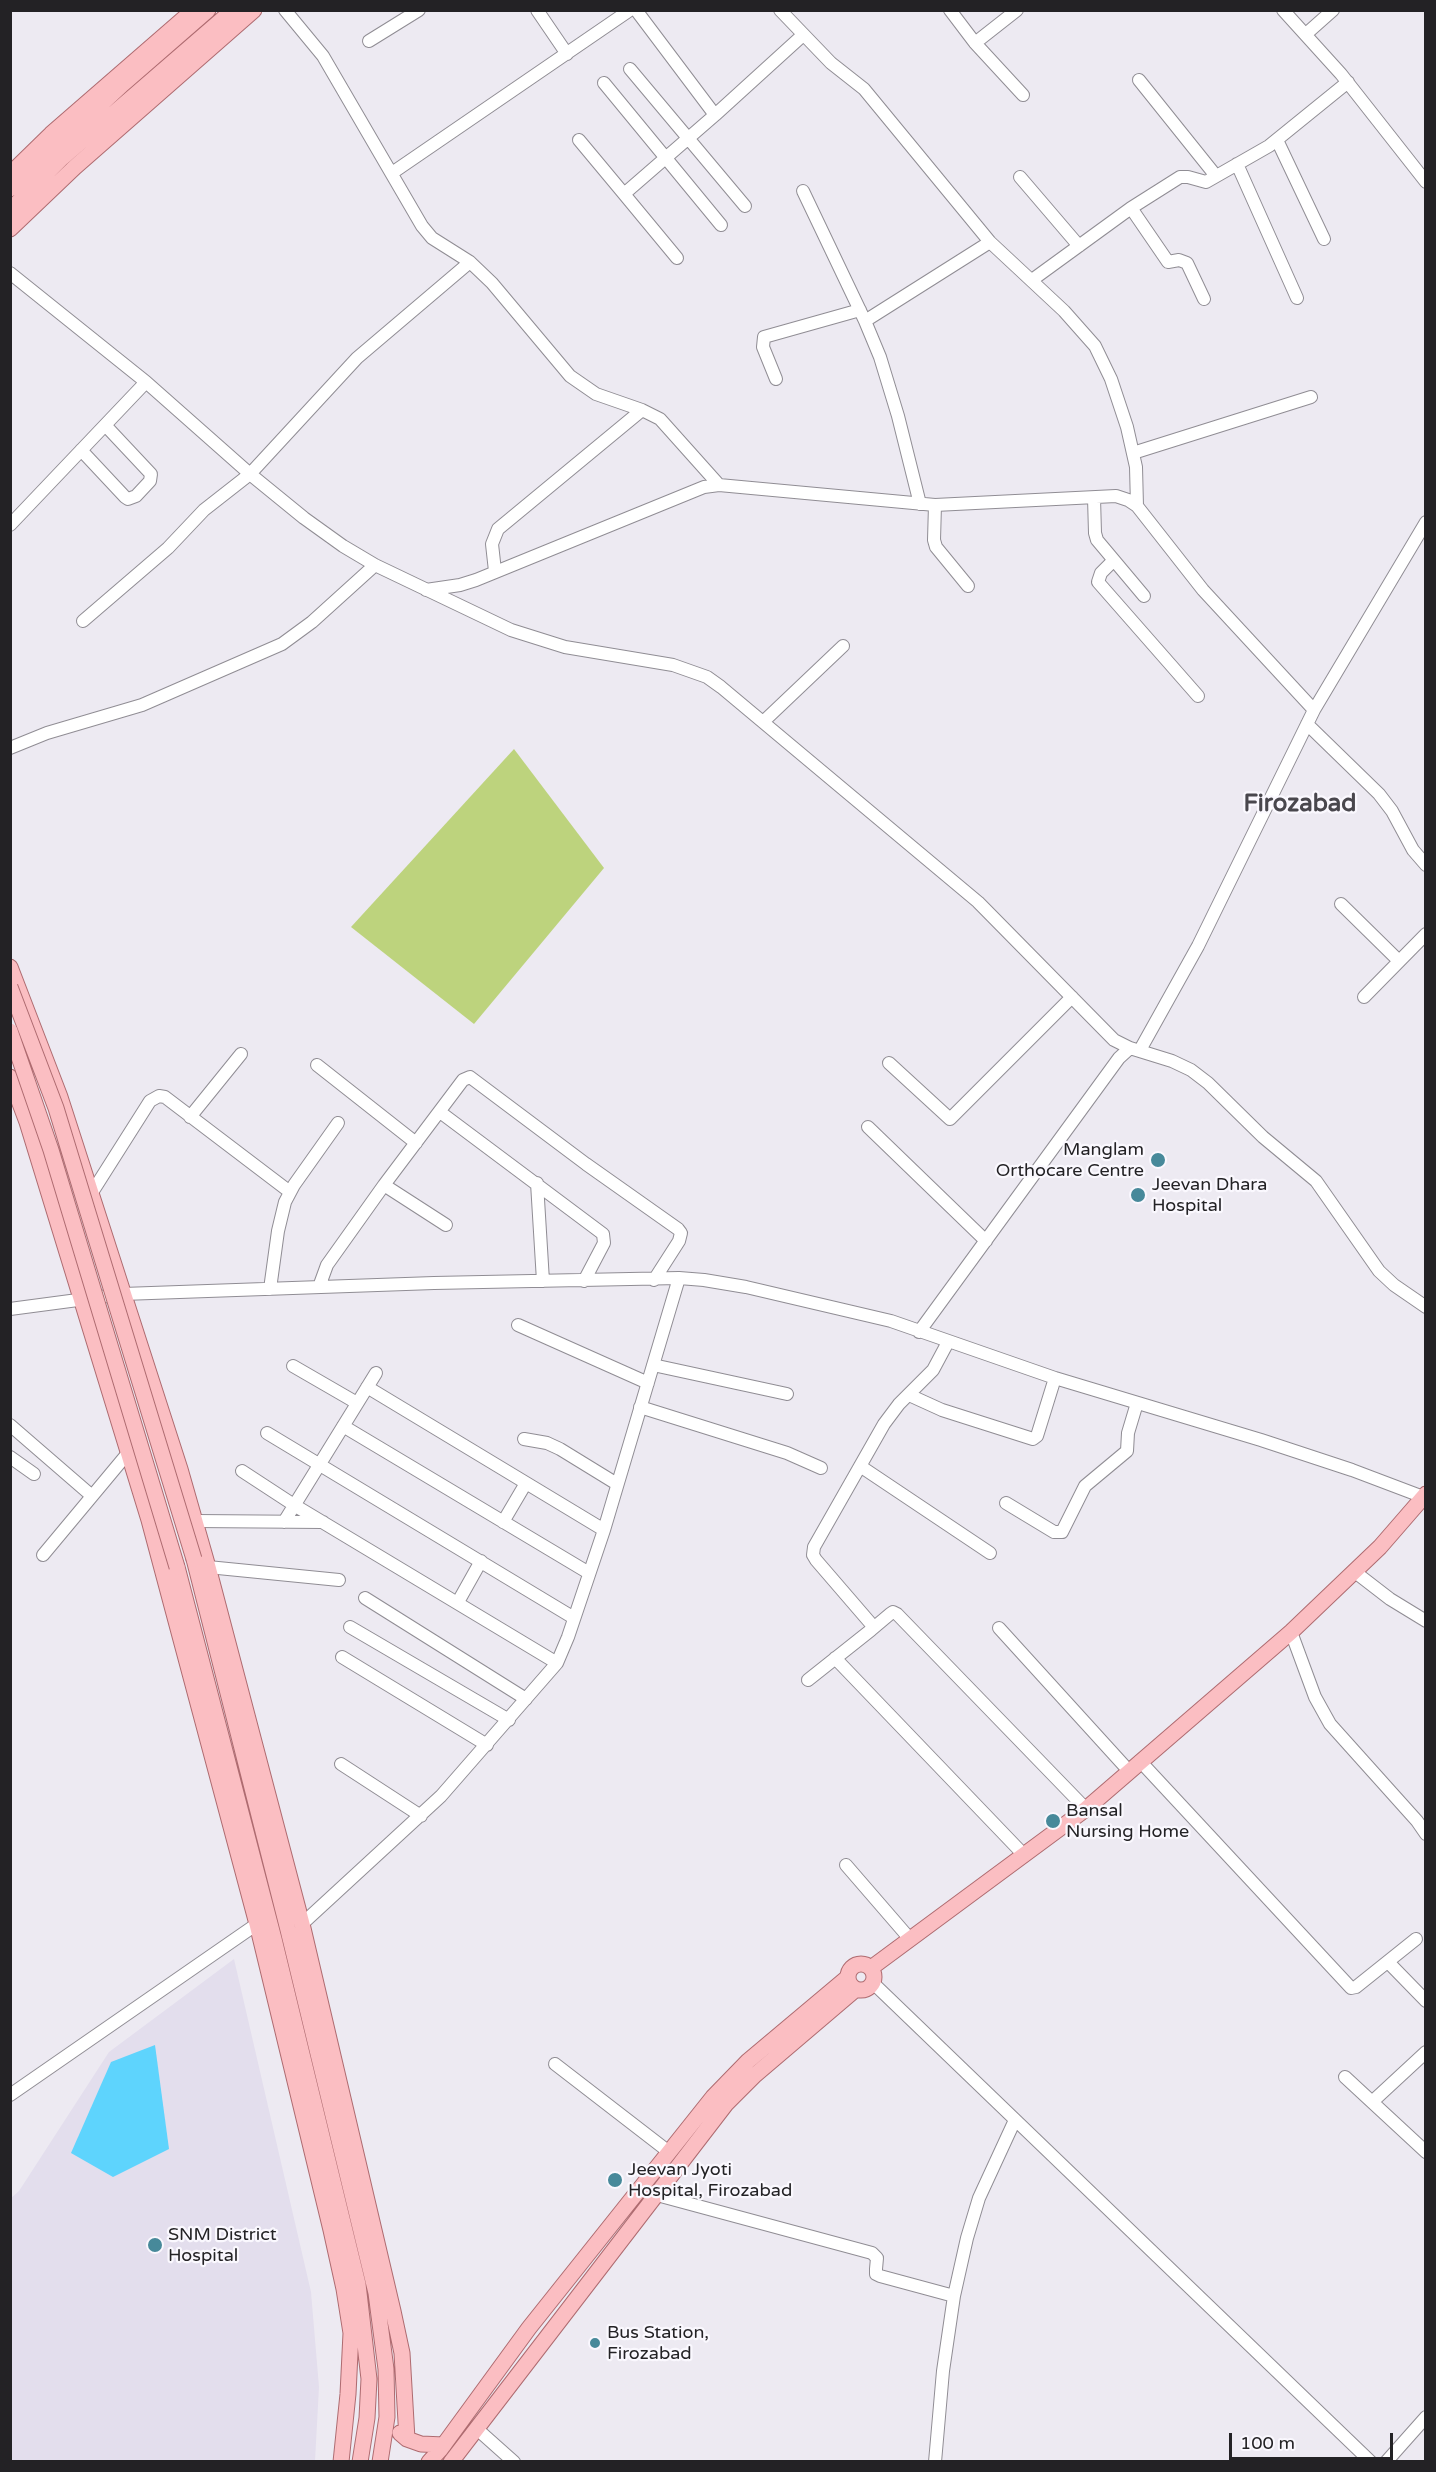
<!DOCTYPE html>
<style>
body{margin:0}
#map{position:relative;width:1436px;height:2472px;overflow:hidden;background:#edeaf2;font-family:"Varela Round",sans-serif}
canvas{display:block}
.frame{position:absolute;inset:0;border:12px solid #232225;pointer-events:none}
.scale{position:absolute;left:1229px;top:2433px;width:164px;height:27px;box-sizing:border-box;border:3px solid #232225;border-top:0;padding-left:8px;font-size:18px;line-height:21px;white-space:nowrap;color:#232225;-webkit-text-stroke:4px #faf8fe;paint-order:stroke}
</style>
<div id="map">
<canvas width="1436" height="2472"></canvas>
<div class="frame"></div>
<div class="scale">100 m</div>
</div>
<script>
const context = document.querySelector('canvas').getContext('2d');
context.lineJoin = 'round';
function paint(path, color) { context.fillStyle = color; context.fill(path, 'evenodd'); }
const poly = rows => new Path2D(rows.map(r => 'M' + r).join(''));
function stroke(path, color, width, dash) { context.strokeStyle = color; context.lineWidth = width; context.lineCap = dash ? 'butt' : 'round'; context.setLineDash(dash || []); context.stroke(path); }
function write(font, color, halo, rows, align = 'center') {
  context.font = font + ' "Varela Round",sans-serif'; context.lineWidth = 4.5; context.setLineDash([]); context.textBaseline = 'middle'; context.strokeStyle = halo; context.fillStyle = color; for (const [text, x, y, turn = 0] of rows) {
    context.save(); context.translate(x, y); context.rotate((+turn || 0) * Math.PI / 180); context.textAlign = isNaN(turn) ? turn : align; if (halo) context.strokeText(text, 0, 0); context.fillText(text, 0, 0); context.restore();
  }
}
const built = poly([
 [234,1959,311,2292,319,2387,315,2461,11,2461,10,2199,19,2191,109,2052]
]);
const green = poly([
 [514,749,604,868,474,1024,351,927]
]);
const water = poly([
 [155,2045,169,2149,113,2177,71,2153,111,2062]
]);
const minor = poly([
 [285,10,323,56,422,226,432,238,470,262,492,283,570,376,596,394,642,410,660,419,719,485],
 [537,10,567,54],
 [636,10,715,115],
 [780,10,831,63,864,89,990,242,1064,311,1095,346,1111,379,1127,427,1136,467,1137,506],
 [950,10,975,43,1023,95],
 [1283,10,1341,74,1426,182],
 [1306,34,1333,10],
 [369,41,419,10],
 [975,43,1017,10],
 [630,69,745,206],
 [1139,80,1216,176],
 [604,83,721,225],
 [579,140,624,194],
 [1277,140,1324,239],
 [1237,164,1297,298],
 [392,173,630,10],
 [1020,177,1079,246],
 [803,191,865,321,880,357,898,416,920,504],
 [1131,208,1168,262,1179,260,1187,263,1204,299],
 [677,258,624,194,715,115,803,35],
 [10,273,146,382,250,474,304,518,343,546,375,565,511,630,565,647,673,665,707,677,721,687,978,902,1114,1040,1130,1048,1172,1061,1191,1070,1208,1083,1263,1137,1316,1181,1379,1271,1394,1285,1426,1307],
 [1032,280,1131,208,1180,177,1188,177,1206,182,1269,146,1348,82],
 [865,321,990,242],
 [776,379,763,347,764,337,860,310],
 [81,450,125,497,128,499,136,496,150,481,151,474,105,425],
 [1133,453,1311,397],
 [1094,498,1095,533,1097,540,1144,596],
 [935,505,934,540,936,547,968,586],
 [10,525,146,382],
 [1113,561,1101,573,1098,582,1198,696],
 [495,571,492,544,498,529,642,410],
 [426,590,460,585,476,580,704,487,719,485,935,505,1116,496,1128,500,1137,506,1203,590,1314,710],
 [83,621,168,548,204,510,250,474,357,358,470,262],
 [763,722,843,646],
 [1307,724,1379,794,1392,811,1413,850,1426,865],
 [10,748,47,733,142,705,282,644,312,622,375,565],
 [1341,904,1399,961],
 [1364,997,1426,934],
 [1140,1050,1198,946,1314,710,1426,522],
 [889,1063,950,1119,1072,997],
 [317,1065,416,1143],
 [440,1112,603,1234,604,1243,584,1281],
 [190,1117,241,1054],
 [868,1127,986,1241],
 [537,1183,543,1281],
 [384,1185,446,1225],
 [91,1194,150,1101,159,1096,165,1097,290,1192],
 [319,1287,327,1265,384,1185,463,1080,470,1077,586,1164,678,1229,681,1233,679,1241,654,1280],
 [270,1289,278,1231,285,1202,294,1185,338,1123],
 [10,1309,123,1294,434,1283,679,1278,704,1280,746,1287,891,1321,1055,1378,1261,1440,1352,1470,1426,1498],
 [518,1325,648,1383],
 [919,1332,1119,1058,1130,1048],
 [653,1365,787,1394],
 [293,1366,357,1403],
 [367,1387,604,1530],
 [909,1395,942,1410,1033,1439,1037,1436,1055,1378],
 [640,1407,787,1453,821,1468],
 [10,1425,92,1496],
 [343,1426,589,1573],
 [267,1433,574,1618],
 [524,1439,547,1443,560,1449,617,1484],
 [10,1457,34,1474],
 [860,1466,990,1553],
 [242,1471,294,1505,557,1663],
 [1006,1503,1054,1532,1062,1532,1085,1486,1127,1451,1128,1433,1137,1403],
 [195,1521,323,1522],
 [284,1522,376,1373],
 [503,1522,526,1483],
 [43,1555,128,1453],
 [208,1567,339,1580],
 [1355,1572,1390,1599,1426,1621],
 [365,1598,526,1699],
 [458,1602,481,1561],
 [350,1627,509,1720],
 [999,1628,1129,1771],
 [871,1630,890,1614,893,1612,897,1614,1086,1809],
 [1291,1632,1315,1697,1330,1724,1417,1821,1426,1834],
 [342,1657,487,1745],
 [835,1658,1024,1855],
 [808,1680,871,1630,872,1625,816,1560,813,1555,814,1547,884,1424,899,1404,933,1370,948,1342],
 [1140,1761,1351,1988,1356,1987,1416,1939],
 [341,1764,421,1816],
 [846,1865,910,1939],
 [302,1924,441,1796,557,1663,568,1637,604,1530,679,1278],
 [1388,1962,1426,2001],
 [873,1983,1371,2462],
 [555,2064,669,2152],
 [1345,2077,1426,2152],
 [10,2095,257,1924],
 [1372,2102,1426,2052],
 [657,2195,872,2253,877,2258,876,2269,876,2274,880,2276,954,2296],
 [477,2429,514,2462],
 [935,2462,943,2371,954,2296,967,2238,979,2198,1015,2120],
 [1386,2462,1426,2417]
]);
const major = poly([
 [10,174,51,134,189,14],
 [10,189,123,84,208,10],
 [10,210,62,158,233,10],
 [10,229,75,167,254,10],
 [10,967,60,1097,180,1469,208,1567,302,1924,393,2311,402,2353,407,2439],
 [10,1077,27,1122,149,1520,257,1924,331,2230,344,2289,351,2333,348,2394,341,2462],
 [194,1559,288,1930,376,2293,386,2369,387,2417,380,2462],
 [177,1567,274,1939,358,2284,369,2379,367,2418,360,2462],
 '848 1977a13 13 0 1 1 26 0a13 13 0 1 1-26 0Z',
 [871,1968,1086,1809,1291,1632,1380,1547,1426,1494],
 [400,2433,407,2439,421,2444,444,2445],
 [429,2462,440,2450,529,2328,713,2097,748,2061,848,1977],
 [451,2462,726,2104,755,2075,856,1989]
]);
const majorBridge = poly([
 [10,987,56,1108,194,1559],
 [10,1031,51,1150,177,1567]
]);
const markers = [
 [1158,1160,8,"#47899a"],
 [1138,1195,8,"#47899a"],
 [1053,1821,8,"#47899a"],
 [615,2180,8,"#47899a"],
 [155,2245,8,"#47899a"],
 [595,2343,6,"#47899a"]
];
const poiNames = [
 ["Manglam",1144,1150,"right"],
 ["Orthocare Centre",1144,1171,"right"],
 ["Jeevan Dhara",1152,1185],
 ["Hospital",1152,1206],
 ["Bansal",1066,1811],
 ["Nursing Home",1066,1832],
 ["Jeevan Jyoti",628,2170],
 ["Hospital, Firozabad",628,2191],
 ["SNM District",168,2235],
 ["Hospital",168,2256],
 ["Bus Station,",607,2333],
 ["Firozabad",607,2354]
];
const districtNames = [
 ["Firozabad",1300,805]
];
paint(built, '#e3deed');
paint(green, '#bdd37d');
paint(water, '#5ed4fd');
stroke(minor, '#908d94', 14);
stroke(major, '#ae6b70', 17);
stroke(minor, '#fff', 12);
stroke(major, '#fbbec2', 15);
stroke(majorBridge, '#ae6b70', 17, []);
stroke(majorBridge, '#fbbec2', 15);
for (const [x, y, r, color] of markers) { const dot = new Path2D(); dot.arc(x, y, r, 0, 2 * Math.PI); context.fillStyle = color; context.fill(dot); stroke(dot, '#faf8fe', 2); }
write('18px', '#232225', '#faf8fe', poiNames, 'left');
write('bold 24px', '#49474d', '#faf8fe', districtNames);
</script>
